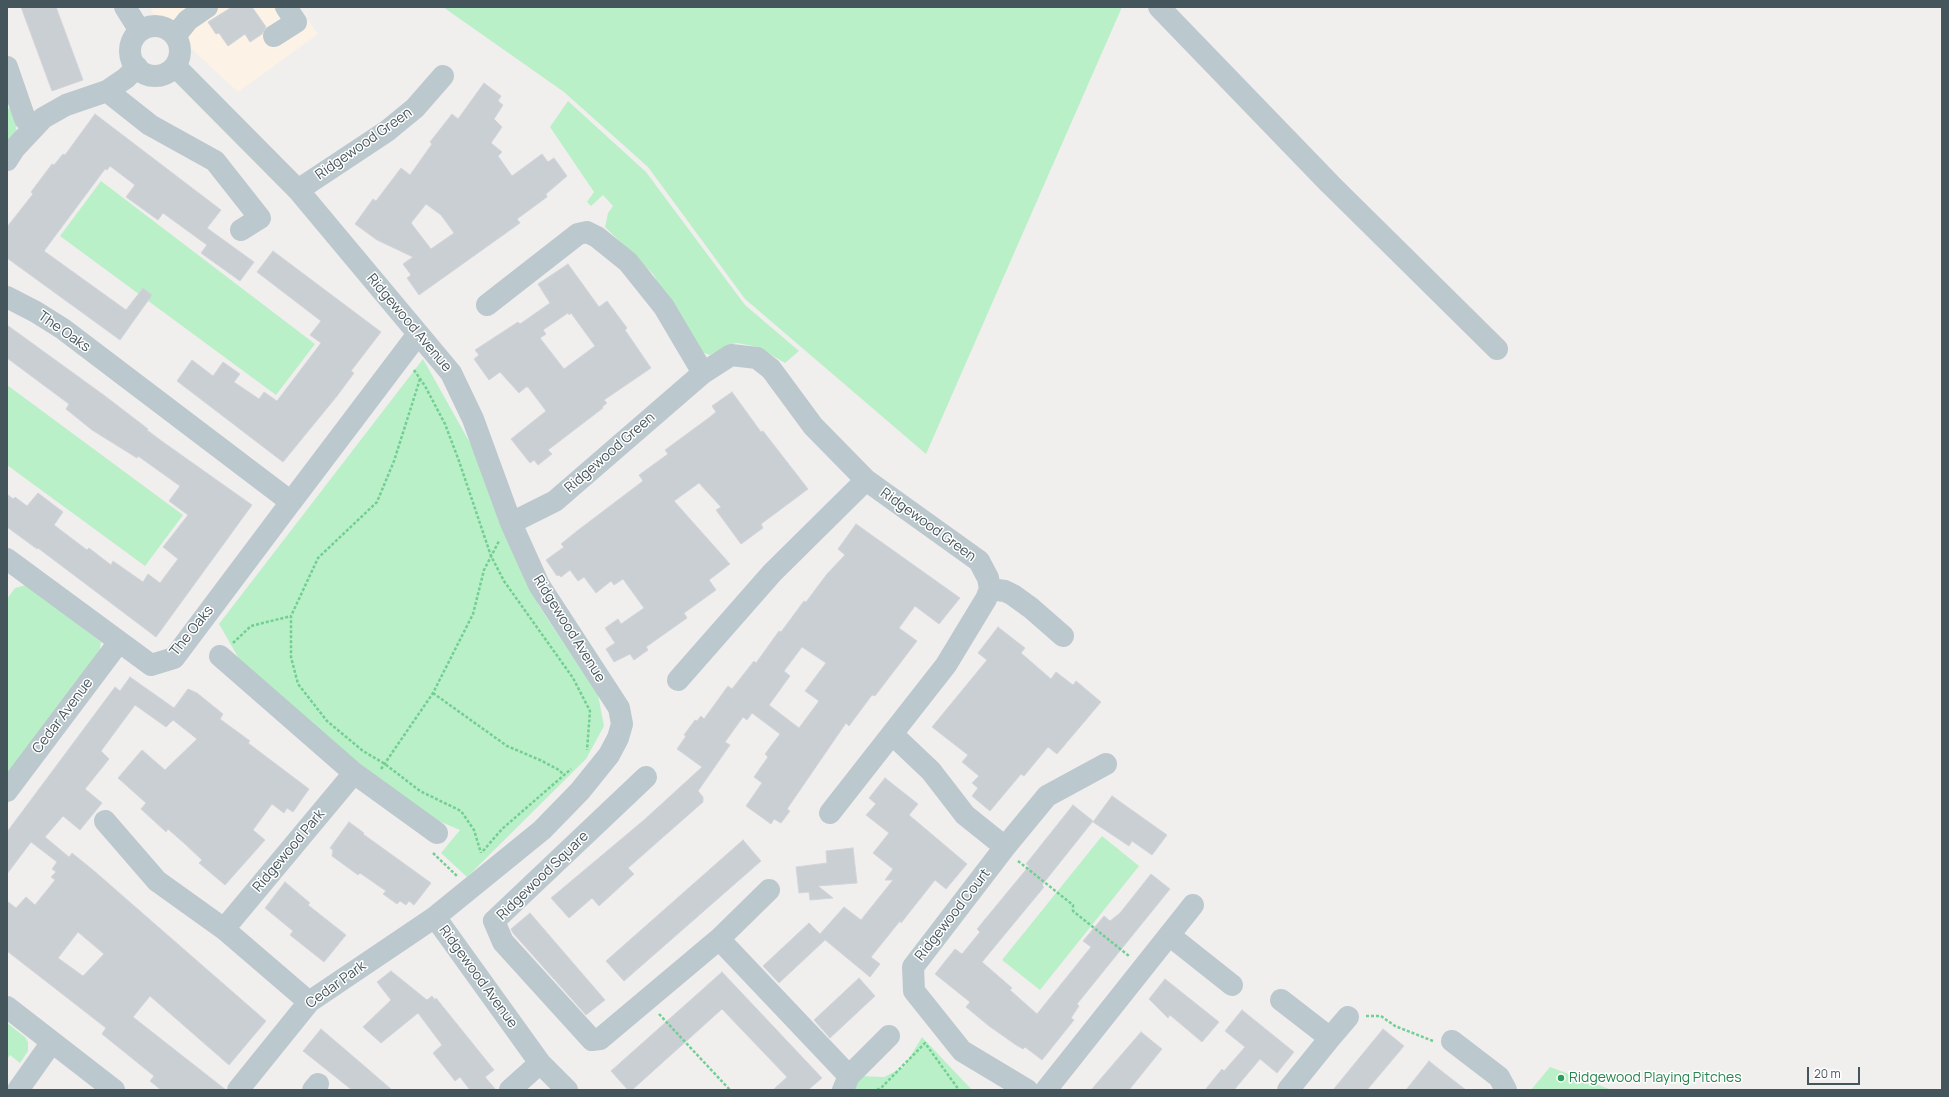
<!DOCTYPE html>
<style>
body{margin:0}
#map{position:relative;width:1949px;height:1097px;overflow:hidden;background:#f1eeee;font-family:Manrope,sans-serif}
canvas{display:block}
.frame{position:absolute;inset:0;border:8px solid #45555c;pointer-events:none}
.scale{position:absolute;left:1807px;top:1067px;width:53px;height:18px;box-sizing:border-box;border:2px solid #45555c;border-top:0;padding-left:5px;font-size:12px;line-height:14px;white-space:nowrap;color:#45555c;-webkit-text-stroke:3px #fff;paint-order:stroke}
</style>
<div id="map">
<canvas width="1949" height="1097"></canvas>
<div class="frame"></div>
<div class="scale">20 m</div>
</div>
<script>
const context = document.querySelector('canvas').getContext('2d');
context.lineJoin = 'round';
function paint(path, color) { context.fillStyle = color; context.fill(path, 'evenodd'); }
const poly = rows => new Path2D(rows.map(r => 'M' + r).join(''));
function stroke(path, color, width, dash) { context.strokeStyle = color; context.lineWidth = width; context.lineCap = dash ? 'butt' : 'round'; context.setLineDash(dash || []); context.stroke(path); }
function write(font, color, halo, rows, align = 'center') {
  context.font = font + ' Manrope,sans-serif'; context.lineWidth = 3; context.setLineDash([]); context.textBaseline = 'middle'; context.strokeStyle = halo; context.fillStyle = color; for (const [text, x, y, turn = 0] of rows) {
    context.save(); context.translate(x, y); context.rotate((+turn || 0) * Math.PI / 180); context.textAlign = isNaN(turn) ? turn : align; if (halo) context.strokeText(text, 0, 0); context.fillText(text, 0, 0); context.restore();
  }
}
const commercial = poly([
 [150,7,298,7,318,34,238,92,153,13]
]);
const green = poly([
 [443,7,1122,7,926,454,745,299,648,167,564,92],
 [568,101,646,172,745,305,799,351,785,363,758,347,737,343,728,345,710,355,698,351,653,274,605,227,608,213,613,206,603,195,591,206,587,202,594,192,550,127],
 [7,105,9,109,13,108,17,123,16,131,7,144],
 [101,181,315,344,276,395,60,236],
 [423,359,474,450,502,525,539,606,598,695,604,726,586,759,467,877,441,853,460,830,422,814,243,670,238,657,219,624],
 [7,385,183,515,145,566,7,465],
 [26,585,101,642,99,655,9,773,7,771,7,599,15,588],
 [1102,836,1139,866,1040,990,1002,960],
 [7,1023,25,1037,28,1042,28,1051,20,1063,10,1055,7,1059],
 [922,1037,972,1090,853,1090,860,1076,884,1077,904,1067],
 [1550,1067,1612,1090,1531,1090]
]);
const building = poly([
 [21,7,56,7,83,80,52,91,21,7],
 [232,7,252,7,266,27,262,34,250,42,245,34,228,46,219,33,216,34,208,22,232,7],
 [484,83,501,96,498,101,503,105,494,119,502,127,491,143,502,152,498,156,512,176,542,154,548,162,554,158,567,176,546,194,547,197,517,219,520,223,419,295,407,278,411,275,403,264,413,257,377,240,355,224,373,199,376,201,401,168,410,175,432,144,430,142,452,114,458,119,484,83],
 [426,204,441,215,454,233,431,249,411,223,426,204],
 [95,114,221,210,207,228,254,262,240,281,201,253,207,245,163,213,158,220,126,197,135,185,110,166,107,170,105,169,44,251,126,310,143,288,152,295,120,340,7,258,7,227,33,194,31,192,52,164,54,165,63,154,65,155,95,114],
 [273,251,381,332,351,371,354,373,337,396,283,462,177,381,192,360,213,376,223,362,240,374,234,382,259,399,264,392,277,401,321,343,310,335,321,321,257,272,273,251],
 [568,264,599,307,607,301,627,328,625,330,651,368,604,400,607,403,602,407,603,408,548,450,552,454,538,465,534,460,530,463,511,439,546,411,528,387,526,387,519,393,500,372,489,380,474,359,479,355,475,350,518,322,520,324,550,303,538,284,568,264],
 [568,313,569,315,571,313,595,346,564,369,540,338,546,334,543,330,568,313],
 [7,325,105,396,148,429,147,430,163,442,252,505,156,637,38,548,37,549,7,527,7,494,13,499,15,497,27,506,38,493,63,512,54,525,87,550,89,548,111,565,113,561,143,582,148,574,160,583,178,559,163,547,188,515,169,501,180,486,138,456,137,458,92,430,66,409,69,404,7,358,7,325],
 [732,392,761,432,763,431,808,489,761,524,763,528,741,544,716,510,721,507,699,483,674,501,730,564,709,580,716,590,684,613,687,618,646,647,648,650,634,660,630,654,614,662,606,649,615,643,605,628,618,619,621,624,644,608,623,579,614,585,611,581,596,593,584,577,578,581,570,570,561,577,559,575,557,576,546,560,564,547,561,544,577,531,643,481,639,475,668,454,665,450,710,417,716,412,712,406,732,392],
 [856,524,960,598,939,624,915,606,899,628,917,641,875,696,872,695,849,726,846,723,787,809,790,811,781,823,774,819,771,824,746,806,762,783,754,777,768,757,765,754,780,734,752,713,747,720,743,717,725,742,730,745,698,791,703,797,703,802,628,868,634,874,599,906,592,898,569,918,551,898,644,820,702,767,677,749,686,736,684,735,695,720,697,721,701,716,704,719,728,686,732,689,754,661,756,663,779,631,781,632,804,601,806,602,827,574,845,555,838,549,856,524],
 [802,647,826,663,805,691,819,701,799,728,769,705,790,676,784,671,802,647],
 [998,627,1025,648,1021,653,1051,679,1056,672,1073,685,1076,681,1101,702,1057,754,1048,747,1024,776,1021,774,990,811,972,796,978,788,972,783,979,776,962,762,968,755,932,727,987,660,978,653,998,627],
 [130,677,174,708,188,689,197,693,223,714,220,719,250,741,248,743,309,789,293,812,287,808,284,813,272,804,253,830,265,840,225,885,199,863,202,860,185,844,168,829,166,832,141,809,146,803,118,778,142,750,165,770,197,739,173,720,166,727,135,705,101,751,109,759,85,789,102,803,80,830,63,816,45,837,69,857,72,853,93,870,266,1021,229,1065,150,996,133,1017,226,1090,161,1090,150,1081,154,1076,102,1034,106,1028,7,951,7,901,16,908,26,897,35,905,55,880,51,877,56,872,52,869,57,862,31,842,7,874,7,832,115,687,120,691,130,677],
 [78,932,104,954,83,976,58,958,78,932],
 [885,778,918,804,909,815,967,864,946,889,935,880,901,923,900,921,871,957,880,964,870,977,824,939,825,940,779,983,763,966,809,923,820,934,844,907,861,920,893,880,885,880,893,869,873,853,889,833,866,815,876,804,869,798,885,778],
 [1112,796,1167,835,1152,855,1132,841,1129,846,1093,822,1112,796],
 [1073,805,1093,821,1042,885,1044,887,982,962,1012,988,1010,990,1037,1014,1091,947,1083,941,1104,916,1110,921,1120,913,1151,874,1170,889,1077,1004,1079,1006,1071,1018,1074,1020,1042,1060,1025,1047,1023,1049,1016,1045,989,1026,966,1007,970,1002,935,974,955,949,962,954,980,932,977,929,1029,866,1026,864,1073,805],
 [349,822,364,833,363,834,431,883,414,905,409,901,406,905,400,901,397,904,383,894,386,891,360,873,358,875,332,856,333,850,330,848,349,822],
 [743,840,761,861,624,981,606,961,743,840],
 [853,848,857,883,818,886,833,898,810,900,809,892,799,893,796,867,827,863,826,851,853,848],
 [285,882,310,903,308,905,346,935,324,962,290,935,293,931,265,908,285,882],
 [530,913,605,1000,586,1015,513,933,511,929,530,913],
 [391,971,427,1000,432,996,435,1000,436,998,494,1070,485,1077,496,1090,470,1090,460,1077,455,1081,433,1053,442,1045,418,1013,381,1043,363,1027,391,1000,377,982,391,971],
 [722,972,822,1078,808,1090,773,1090,787,1077,722,1009,632,1090,628,1090,611,1071,722,972],
 [859,978,875,996,830,1038,814,1020,859,978],
 [1165,979,1219,1022,1202,1042,1170,1015,1168,1018,1149,999,1165,979],
 [1242,1010,1294,1052,1277,1073,1260,1059,1234,1090,1205,1090,1222,1069,1224,1071,1245,1047,1225,1031,1242,1010],
 [321,1029,362,1064,392,1090,352,1090,303,1051,321,1029],
 [1383,1029,1404,1046,1367,1090,1333,1090,1383,1029],
 [1141,1032,1162,1049,1129,1090,1091,1090,1141,1032],
 [1429,1061,1444,1073,1466,1090,1406,1090,1429,1061]
]);
const path = poly([
 [414,370,425,386,445,424,459,461,491,556,504,581,573,678,590,711,587,750],
 [420,379,394,461,377,502,318,558,291,616,291,657,298,684,327,721,363,751,385,764,420,791,461,811,474,830,481,853],
 [233,643,251,626,291,616],
 [433,693,507,746,540,760,559,770,564,775],
 [381,769,433,693,473,614,484,570,499,541],
 [483,851,502,829,571,769],
 [433,853,457,876],
 [1018,861,1073,905,1073,911,1129,956],
 [659,1014,730,1090],
 [1366,1016,1381,1016,1395,1026,1433,1041],
 [877,1090,882,1087,925,1043,959,1090]
]);
const minor = poly([
 [125,7,140,31],
 [1159,7,1330,184,1497,349],
 '130 51a25 25 0 1 1 50 0a25 25 0 1 1-50 0Z',
 [175,36,188,20,207,7],
 [274,36,296,22,286,7],
 [175,66,298,190,451,373,473,419,511,523,539,585,619,708,622,724,618,738,609,755,580,791,542,830,435,917,309,1002,238,1090],
 [7,67,25,119,34,127],
 [107,91,126,78,137,67],
 [7,160,14,149,43,118,66,105,107,91,150,125,215,161,260,218,241,230],
 [298,190,387,131,415,108,443,76],
 [7,297,36,312,63,329,291,502,418,334],
 [487,305,578,234,587,232,597,237,628,262,664,307,703,373],
 [511,523,555,501,703,373,731,355,757,358,771,369,813,426,866,480,979,561,988,578,990,589,986,599,946,665,830,813],
 [7,559,151,665,174,658,291,502],
 [990,589,1005,591,1013,595,1031,608,1063,636],
 [220,656,354,773],
 [678,680,772,573,866,480],
 [892,734,931,771,965,815,1005,847],
 [646,777,494,921,503,942,592,1040,600,1039,719,939,849,1076,843,1090],
 [7,791,119,642],
 [105,821,157,881,224,929,309,1002],
 [435,917,540,1063,567,1090],
 [224,929,354,773,437,833],
 [1169,935,1232,985],
 [719,939,769,890],
 [1281,1000,1330,1038,1288,1090],
 [7,1007,114,1090],
 [1330,1038,1348,1017],
 [1452,1041,1499,1077,1506,1090],
 [849,1076,889,1036],
 [18,1090,52,1042],
 [313,1090,318,1084],
 [510,1090,540,1063],
 [1027,1090,962,1051,914,991,913,967,1005,847,1047,796,1106,764],
 [1046,1090,1193,905]
]);
const markers = [
 [1561,1078,4,"#2e9e5b"]
];
const streetNames = [
 ["Ridgewood Green",364,144,-35],
 ["Ridgewood Avenue",409,323,50],
 ["The Oaks",64,332,35],
 ["Ridgewood Green",610,453,-41],
 ["Ridgewood Green",928,525,36],
 ["Ridgewood Avenue",569,629,58],
 ["The Oaks",192,631,-51],
 ["Cedar Avenue",63,716,-53],
 ["Ridgewood Park",289,851,-50],
 ["Ridgewood Square",543,876,-44],
 ["Ridgewood Court",953,915,-52],
 ["Ridgewood Avenue",478,977,54],
 ["Cedar Park",336,985,-36]
];
const leisureNames = [
 ["Ridgewood Playing Pitches",1569,1078]
];
paint(commercial, '#fcf2e6');
paint(green, '#baf0c7');
paint(building, '#cacfd3');
stroke(building, '#d1d5da', 1);
stroke(path, '#71cf92', 2.5, [3, 2]);
stroke(minor, '#bbc8cd', 22);
for (const [x, y, r, color] of markers) { const dot = new Path2D(); dot.arc(x, y, r, 0, 2 * Math.PI); context.fillStyle = color; context.fill(dot); stroke(dot, '#fff', 1.5); }
write('14px', '#45555c', '#fff', streetNames);
write('14px', '#27864d', '#fff', leisureNames, 'left');
</script>
